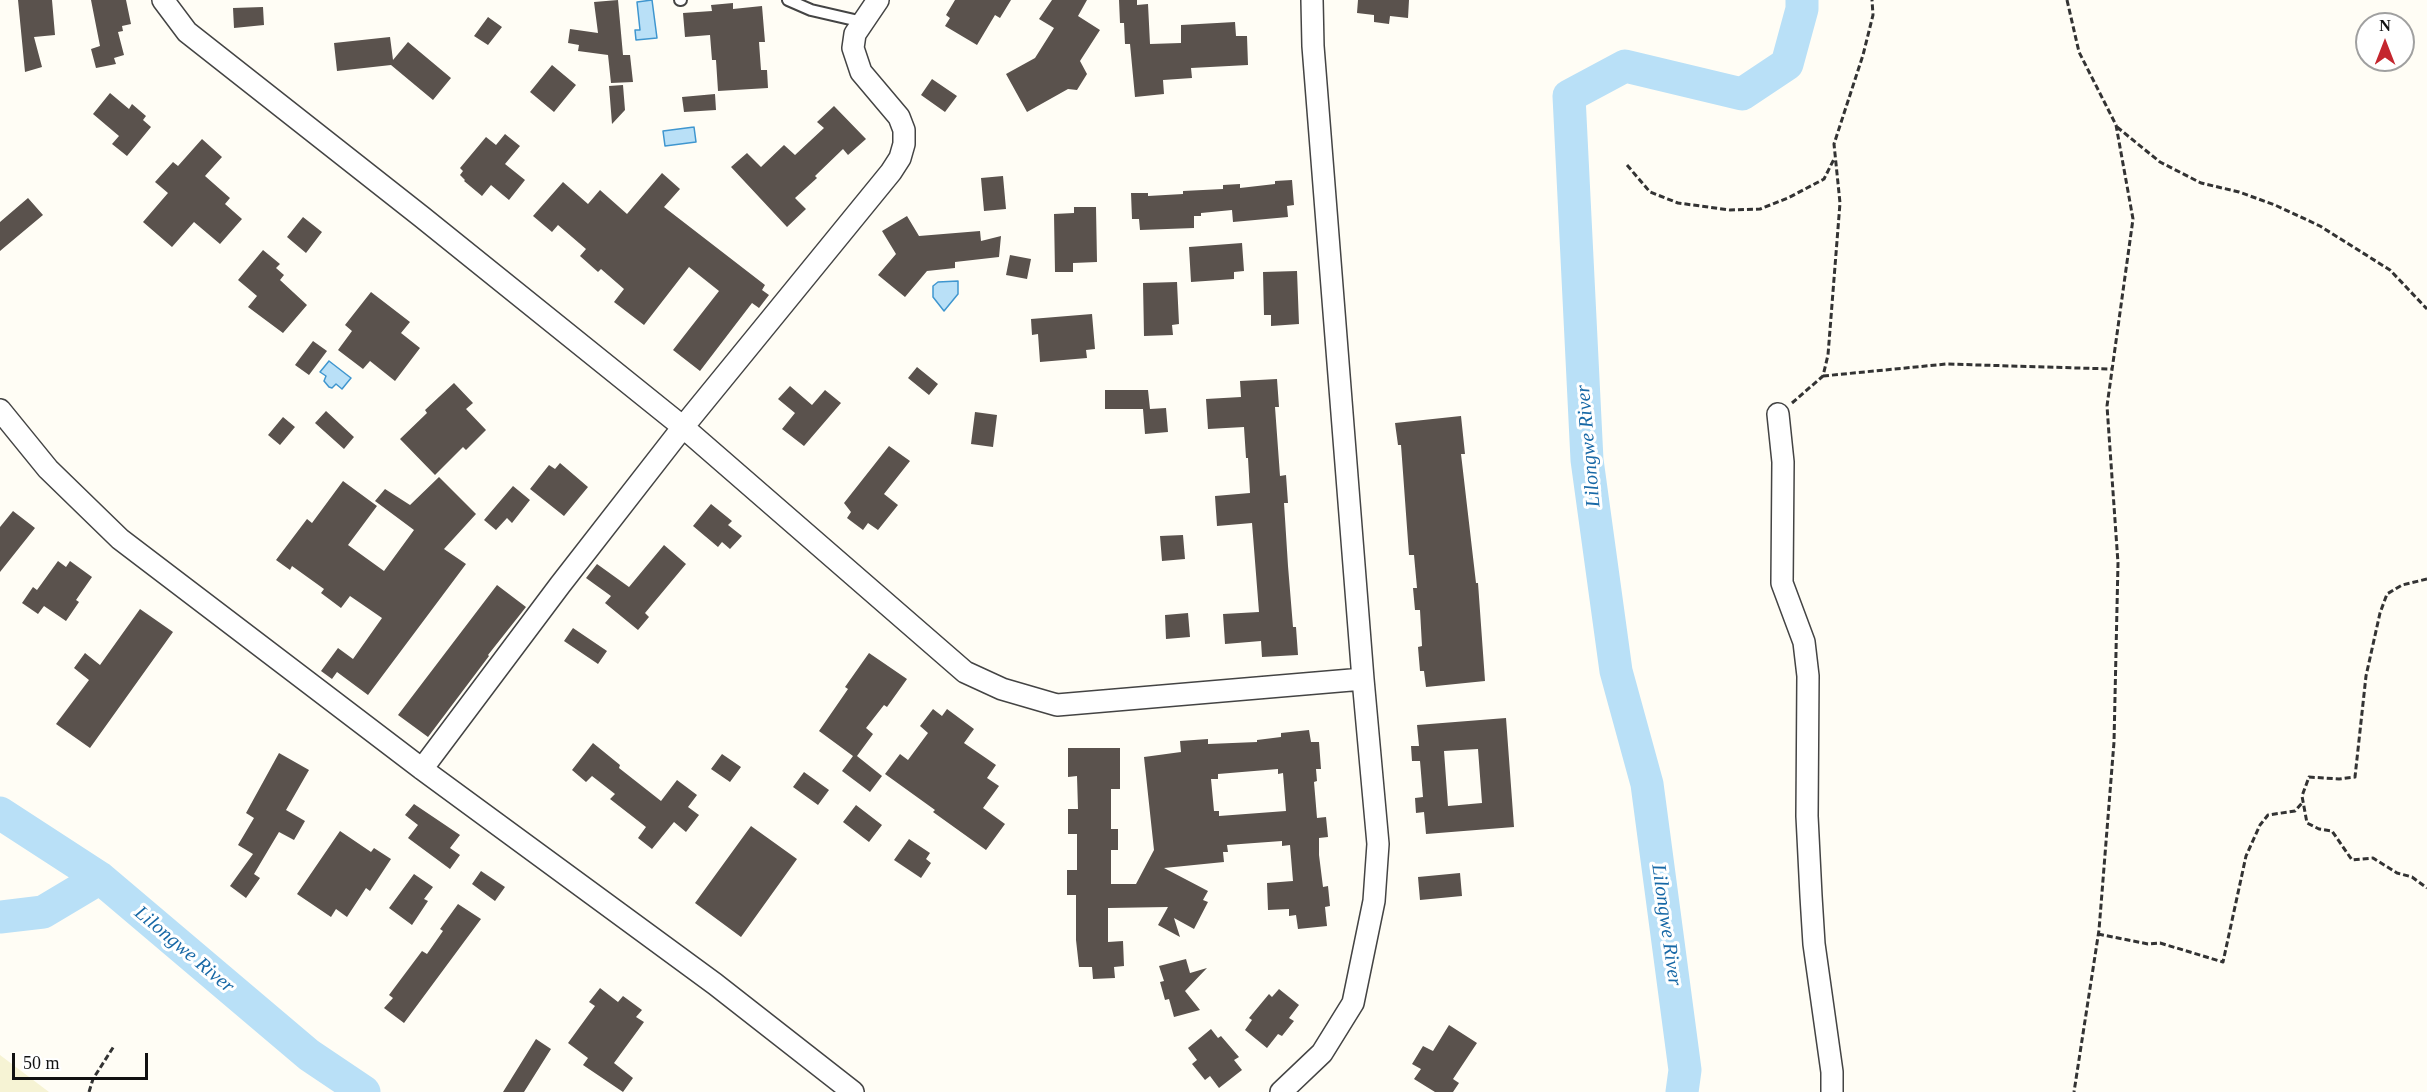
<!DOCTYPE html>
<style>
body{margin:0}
#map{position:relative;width:2427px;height:1092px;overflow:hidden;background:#fffdf5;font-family:Georgia,serif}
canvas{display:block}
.north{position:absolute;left:2355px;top:12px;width:60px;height:60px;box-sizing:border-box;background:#fff;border:2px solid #a0a0a0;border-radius:50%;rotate:0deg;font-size:16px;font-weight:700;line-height:24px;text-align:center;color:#111}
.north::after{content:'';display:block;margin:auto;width:21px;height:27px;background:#c4262e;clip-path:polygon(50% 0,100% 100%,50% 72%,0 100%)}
.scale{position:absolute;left:12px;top:1053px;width:136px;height:27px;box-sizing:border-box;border:3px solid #111;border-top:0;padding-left:8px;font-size:18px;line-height:21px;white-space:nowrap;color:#111;-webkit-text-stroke:4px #fff;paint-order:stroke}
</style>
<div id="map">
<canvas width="2427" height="1092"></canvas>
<div class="north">N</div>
<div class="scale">50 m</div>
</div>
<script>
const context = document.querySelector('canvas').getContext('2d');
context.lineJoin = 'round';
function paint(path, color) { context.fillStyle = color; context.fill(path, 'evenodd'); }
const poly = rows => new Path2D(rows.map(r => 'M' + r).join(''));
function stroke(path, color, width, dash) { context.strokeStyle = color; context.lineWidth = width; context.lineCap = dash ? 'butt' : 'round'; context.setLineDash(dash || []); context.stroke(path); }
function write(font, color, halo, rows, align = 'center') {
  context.font = font + ' Georgia,serif'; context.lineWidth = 6; context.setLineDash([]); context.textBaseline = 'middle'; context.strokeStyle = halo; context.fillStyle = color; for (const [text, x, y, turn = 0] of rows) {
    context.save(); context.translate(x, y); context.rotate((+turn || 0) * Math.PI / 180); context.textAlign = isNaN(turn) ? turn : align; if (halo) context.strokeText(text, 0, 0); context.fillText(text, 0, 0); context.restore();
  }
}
const farmland = poly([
 [0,1055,49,1092,0,1092]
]);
const water = poly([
 [652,0,657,38,636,40,635,30,640,30,637,2,652,0],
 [694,127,696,142,665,146,663,131,694,127],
 [958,281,958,294,944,311,933,297,933,286,938,282,958,281],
 [329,361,351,378,342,389,336,384,332,388,329,387,324,381,326,376,320,372,329,361]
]);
const river = poly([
 [0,813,100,878,309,1055,364,1092],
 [0,917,43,912,100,878],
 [1682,1092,1685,1070,1647,784,1616,671,1587,460,1569,96,1625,66,1742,94,1787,64,1802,9,1802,0]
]);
const building = poly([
 [18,0,52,0,55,35,34,37,42,67,25,72],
 [91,0,126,0,131,24,122,26,123,31,118,32,124,55,114,58,116,64,96,68,91,49,100,46],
 [618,0,623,55,630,55,633,82,611,83,608,55,578,51,579,45,568,43,570,29,598,33,594,2],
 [955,0,1011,0,1000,18,995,15,977,45,945,26,950,18,946,15],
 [1052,0,1087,0,1078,16,1100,30,1080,61,1087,74,1077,90,1068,89,1027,112,1006,74,1035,58,1054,28,1039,19],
 [1119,0,1137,0,1137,5,1148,4,1150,44,1181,43,1181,25,1235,22,1236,36,1247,36,1248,65,1191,68,1192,78,1163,80,1164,94,1135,97,1130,44,1125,44,1124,23,1120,23],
 [1358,0,1409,0,1408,18,1390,16,1389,24,1374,22,1374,15,1357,13],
 [733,3,733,9,762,6,765,42,759,42,761,70,767,70,768,88,718,91,716,60,712,60,710,35,685,37,683,13,712,11,711,5],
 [263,7,264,25,234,28,233,8],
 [488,17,502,27,488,45,474,36],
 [390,37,393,60,408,42,451,78,433,100,391,65,337,71,334,43],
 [552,65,576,85,554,112,530,92],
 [932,79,957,96,945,112,921,95],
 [623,85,625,110,612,124,609,86],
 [110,93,129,109,132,104,146,116,143,120,151,127,127,156,112,144,119,136,93,114],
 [715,94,716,110,684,112,682,97],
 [834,106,866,139,848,155,843,149,815,176,817,178,795,198,806,209,787,227,731,167,747,153,761,167,784,145,795,155,824,128,817,122],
 [505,134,520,146,505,164,525,180,509,200,491,185,482,196,464,181,465,180,460,175,463,171,460,168,486,137,496,145],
 [202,139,222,157,205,176,230,198,225,204,242,219,220,244,194,222,172,247,143,222,168,193,155,182,173,162,178,166],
 [662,173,680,189,664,207,765,285,762,290,769,295,759,308,752,303,700,371,673,350,719,291,689,267,644,325,614,302,624,289,601,269,598,272,580,256,586,249,558,225,552,232,533,216,563,182,588,204,600,190,627,214],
 [1003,176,1006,209,984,211,981,178],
 [1292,180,1294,205,1287,206,1288,217,1233,222,1232,210,1201,213,1201,216,1194,216,1194,228,1140,230,1139,219,1132,219,1131,193,1148,193,1148,196,1183,194,1183,191,1223,189,1223,185,1240,184,1240,188,1275,184,1275,181],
 [28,198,43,215,0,251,0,222],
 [1074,207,1096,207,1097,262,1073,263,1073,272,1055,272,1054,214,1074,213],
 [907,216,919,236,980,231,981,241,1001,236,999,257,955,262,955,268,927,271,905,297,878,275,896,254,882,231],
 [303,217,322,232,306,253,287,237],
 [1242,243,1244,271,1234,272,1234,279,1191,282,1189,247],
 [263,250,280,264,276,268,284,275,280,280,307,305,283,333,248,307,257,296,238,280],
 [1010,255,1031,259,1027,279,1006,275],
 [1297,271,1299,324,1271,326,1271,315,1264,315,1263,272],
 [1177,282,1179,324,1172,325,1173,335,1144,336,1143,283],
 [371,292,410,322,401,333,420,348,395,381,370,361,363,369,338,350,352,331,345,325],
 [1092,314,1095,349,1086,350,1087,358,1040,362,1038,334,1032,335,1031,319],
 [313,341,327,351,309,375,295,365],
 [917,367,938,384,929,395,908,378],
 [1277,379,1279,407,1275,407,1280,476,1286,475,1288,503,1284,503,1288,566,1293,627,1296,627,1298,655,1262,657,1261,641,1225,644,1223,614,1259,612,1252,523,1217,526,1215,496,1250,493,1248,458,1246,458,1244,427,1208,429,1206,399,1241,397,1240,381],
 [454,383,473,403,466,409,486,430,466,450,463,447,435,475,400,439,427,413,425,410],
 [790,386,812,405,825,390,841,403,804,446,782,429,795,413,778,399],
 [1105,390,1148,390,1150,409,1166,408,1168,432,1145,434,1143,409,1105,409],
 [326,411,354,437,344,449,315,423],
 [975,412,997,415,993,447,971,444],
 [1461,416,1465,454,1461,454,1476,583,1478,583,1485,681,1426,687,1424,671,1420,671,1418,647,1422,646,1420,610,1415,610,1413,588,1417,588,1414,555,1409,555,1401,445,1398,445,1395,423],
 [283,417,295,427,280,445,268,435],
 [889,446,910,461,884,494,898,505,878,530,868,523,863,530,847,518,851,512,844,503],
 [560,463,588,487,564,516,530,489,549,465,555,469],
 [439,477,476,514,444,549,466,564,368,695,337,672,332,679,321,671,338,648,353,659,382,618,350,596,341,608,321,593,324,589,292,566,290,570,276,560,307,519,312,523,343,481,377,506,348,545,384,571,414,530,375,501,385,489,410,505],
 [513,486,530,500,512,523,507,518,496,530,484,520],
 [711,504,732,521,728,525,742,536,730,549,722,542,718,547,693,526],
 [13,511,35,528,0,572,0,527],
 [1183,535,1185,559,1162,561,1160,536],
 [664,545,686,564,645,613,649,617,638,630,605,603,611,596,586,578,597,564,629,587],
 [58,561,66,567,70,561,92,577,76,600,79,602,66,621,44,606,38,614,22,603,33,587,37,590],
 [497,585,526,607,488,655,489,656,428,737,398,715],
 [140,609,173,632,90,748,56,724,89,680,74,668,85,653,100,665],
 [1188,613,1190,637,1166,639,1165,615],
 [573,628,607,651,598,664,564,641],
 [869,653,907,679,887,707,884,705,866,728,873,734,857,756,882,776,870,792,842,771,853,756,819,731,848,689,845,687],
 [933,709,942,716,947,709,974,729,964,743,996,765,987,778,999,786,983,808,1005,824,986,850,933,812,935,810,885,774,900,754,908,760,928,733,920,726],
 [1506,718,1514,827,1426,834,1424,812,1416,813,1415,798,1423,797,1420,761,1412,761,1411,746,1419,746,1417,725],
 [1478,749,1482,803,1448,806,1444,751],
 [1309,730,1311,742,1319,742,1321,769,1316,769,1317,781,1314,782,1317,818,1326,817,1328,837,1319,838,1319,855,1323,887,1328,886,1330,906,1325,907,1327,926,1298,929,1296,915,1289,916,1289,909,1268,910,1267,883,1293,881,1290,845,1282,846,1282,841,1227,845,1228,852,1223,852,1224,862,1164,868,1208,891,1203,900,1208,902,1194,929,1174,918,1180,937,1158,925,1168,907,1108,908,1108,942,1123,941,1124,966,1114,967,1115,978,1093,979,1092,967,1079,967,1076,940,1076,895,1067,895,1067,870,1077,870,1077,834,1068,834,1068,809,1078,809,1077,776,1068,777,1068,748,1120,748,1120,789,1111,789,1111,829,1118,829,1118,850,1111,850,1111,884,1136,884,1154,850,1144,757,1181,752,1180,741,1208,739,1208,744,1257,742,1257,740,1281,737,1281,733],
 [1278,769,1278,774,1283,773,1286,811,1219,816,1219,811,1214,811,1211,779,1218,779,1218,774],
 [593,743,620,765,619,768,661,801,677,780,697,795,688,807,699,815,686,832,674,822,652,849,638,838,646,827,610,799,615,794,592,776,586,782,572,770],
 [279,753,309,770,286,810,305,821,294,840,279,832,254,874,260,878,246,898,230,886,253,854,238,845,254,818,246,813],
 [722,754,741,767,730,782,711,769],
 [804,772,829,790,818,805,793,787],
 [414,804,460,835,450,848,460,855,450,869,408,838,418,825,405,815],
 [856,805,882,825,869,842,843,822],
 [751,826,797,859,741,937,695,903],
 [340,831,371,852,374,848,391,859,370,891,366,888,347,917,336,909,331,917,297,894],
 [909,839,930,853,926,859,931,863,921,878,894,860],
 [481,871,505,887,495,901,472,884],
 [1460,873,1462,896,1420,900,1418,877],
 [414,874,433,887,424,899,428,901,412,925,389,908],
 [458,904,481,919,404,1023,384,1008,393,998,389,995,422,951,427,954,443,931,440,929],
 [1186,959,1190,973,1207,968,1185,991,1200,1010,1174,1017,1169,999,1165,1000,1160,982,1164,981,1159,966],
 [600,988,618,1002,623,996,642,1010,636,1017,644,1022,614,1063,633,1078,623,1092,583,1065,588,1058,568,1043,595,1006,589,1002],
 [1279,989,1299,1005,1289,1018,1294,1021,1282,1036,1278,1034,1267,1048,1245,1030,1252,1020,1249,1018,1269,994,1272,997],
 [1449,1025,1477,1043,1453,1079,1459,1083,1453,1092,1435,1092,1414,1079,1421,1069,1412,1064,1423,1046,1433,1051],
 [1211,1029,1218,1038,1221,1036,1239,1057,1234,1060,1242,1070,1219,1088,1210,1076,1205,1080,1192,1064,1197,1060,1188,1048],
 [536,1039,551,1049,524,1092,503,1092]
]);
const path = poly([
 [2067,0,2079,52,2116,125,2133,219,2107,406,2118,563,2114,742,2099,930,2074,1092],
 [2117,127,2160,162,2201,183,2239,192,2275,205,2320,226,2390,270,2427,309],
 [1627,165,1650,192,1678,203,1730,210,1760,209,1788,198,1824,179,1834,159],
 [1823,376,1946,364,2111,369],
 [1792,403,1823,376,1828,355,1840,203,1834,144,1863,55,1873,15,1872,0],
 [2427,579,2402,585,2387,594,2380,613,2366,676,2355,777,2339,779,2309,777,2302,796,2307,823,2319,829,2332,831,2352,860,2373,858,2397,873,2412,877,2427,888],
 [2098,934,2148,944,2160,943,2223,962,2246,856,2260,825,2268,815,2295,811,2303,802],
 [89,1092,93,1079,114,1046]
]);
const lane = poly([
 [680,0,681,0],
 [788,0,811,10,863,22]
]);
const street = poly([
 [163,0,187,32,422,217,683,427,965,672,1002,689,1057,705,1363,679],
 [0,410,48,469,120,539,422,769,715,984,853,1092],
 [1778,414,1783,462,1782,583,1804,642,1808,676,1807,816,1811,896,1814,944,1832,1072,1832,1092],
 [422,769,560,585,683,427,891,172,900,158,904,144,904,130,899,117,861,72,853,48,855,34,878,0],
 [1281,1092,1322,1053,1353,1003,1374,901,1378,844,1363,679,1313,46,1312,0]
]);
const waterNames = [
 ["Lilongwe River",1589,446,-95],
 ["Lilongwe River",1666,925,82],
 ["Lilongwe River",184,950,40]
];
paint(farmland, '#f6f3d4');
paint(water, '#b9e0f7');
stroke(water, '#3f96cf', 1.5);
stroke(river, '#b9e0f7', 33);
paint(building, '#5a524d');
stroke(lane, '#444', 14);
stroke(street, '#444', 24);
stroke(path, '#333', 3, [6, 3]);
stroke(lane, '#fff', 10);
stroke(street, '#fff', 21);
write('italic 20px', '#1768a6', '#fff', waterNames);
</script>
